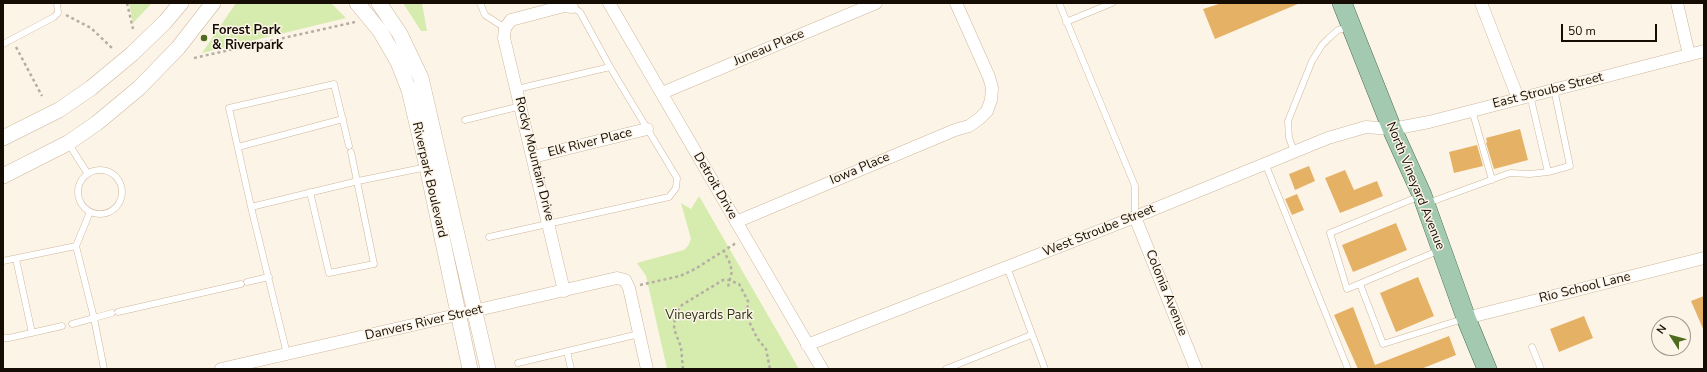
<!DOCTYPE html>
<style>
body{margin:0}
#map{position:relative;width:1707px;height:372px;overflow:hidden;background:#fdf4e8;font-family:"Nunito Sans",sans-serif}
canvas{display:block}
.frame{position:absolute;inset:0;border:4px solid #150d04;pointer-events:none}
.north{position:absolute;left:1651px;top:316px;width:40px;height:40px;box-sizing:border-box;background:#fdf4e8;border:1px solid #a0988d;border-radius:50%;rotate:306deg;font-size:11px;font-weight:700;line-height:16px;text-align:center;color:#150d04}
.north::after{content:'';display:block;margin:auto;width:14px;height:18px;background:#4f6b1f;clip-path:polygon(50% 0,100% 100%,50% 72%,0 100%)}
.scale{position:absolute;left:1561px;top:24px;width:96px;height:18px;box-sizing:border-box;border:2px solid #150d04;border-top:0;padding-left:5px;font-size:12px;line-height:14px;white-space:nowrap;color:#150d04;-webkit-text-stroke:3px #fdf4e8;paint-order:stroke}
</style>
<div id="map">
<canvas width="1707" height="372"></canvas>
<div class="frame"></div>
<div class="north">N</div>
<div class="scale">50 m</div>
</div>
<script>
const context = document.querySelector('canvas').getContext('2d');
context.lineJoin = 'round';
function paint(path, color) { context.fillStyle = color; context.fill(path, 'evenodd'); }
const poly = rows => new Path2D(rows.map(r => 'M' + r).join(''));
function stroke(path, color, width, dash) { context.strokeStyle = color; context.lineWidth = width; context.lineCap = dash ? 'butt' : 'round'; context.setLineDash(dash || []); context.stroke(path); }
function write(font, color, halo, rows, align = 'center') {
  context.font = font + ' "Nunito Sans",sans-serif'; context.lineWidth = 3; context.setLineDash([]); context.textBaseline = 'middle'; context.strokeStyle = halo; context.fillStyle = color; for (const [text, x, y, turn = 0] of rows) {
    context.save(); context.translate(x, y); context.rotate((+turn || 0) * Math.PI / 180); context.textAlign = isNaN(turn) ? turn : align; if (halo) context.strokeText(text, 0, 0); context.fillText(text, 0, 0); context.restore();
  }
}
const green = poly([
 [129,3,152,3,133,23],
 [236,3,331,3,346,18,202,53],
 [403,3,422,3,427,31,421,31],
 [699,196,799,369,667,369,646,276,637,263,684,250,688,246,691,239,681,203,691,209]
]);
const building = poly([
 [1222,3,1300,3,1215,39,1203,9],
 [1520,129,1528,160,1494,169,1486,143,1487,142,1486,138],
 [1477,145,1483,166,1454,173,1449,152],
 [1309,166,1315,181,1295,190,1289,174],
 [1345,170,1354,190,1377,181,1383,196,1340,213,1325,178],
 [1297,194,1304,210,1292,215,1285,199],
 [1396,223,1407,250,1353,272,1342,245],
 [1418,277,1434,316,1396,332,1380,293],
 [1704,296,1704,331,1691,301],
 [1353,307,1375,365,1449,336,1456,355,1421,369,1358,369,1334,315],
 [1584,316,1593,338,1559,352,1550,329]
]);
const path = poly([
 [127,3,133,29],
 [66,15,91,28,112,48],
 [16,47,42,96],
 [194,58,355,22],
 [723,250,729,261,732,271,728,287],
 [640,285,680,276,695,269,736,243],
 [683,369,681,347,674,329,675,315,682,305,723,280,729,280,739,284,748,301,747,317,757,338,766,349,770,369]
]);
const service = poly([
 [480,3,485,15,505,28],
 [1059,3,1135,186,1135,217],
 [1066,22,1112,3],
 [3,44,54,17,58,13,57,3],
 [517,89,610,67],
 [1530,95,1548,172],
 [1472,110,1492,180],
 [465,120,521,106],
 [68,143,88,174],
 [238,147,343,119],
 [1294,151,1289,138,1288,121,1312,61,1322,45,1329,38,1338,30,1350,27],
 [1265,163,1348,369],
 '78 192a22 22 0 1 1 44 0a22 22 0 1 1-44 0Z',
 [310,192,329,273,374,264,351,152],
 [1420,196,1330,233,1347,289,1440,250],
 [1428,203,1510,173,1530,174,1548,172,1570,166,1554,89],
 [251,207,229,108,334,84,349,146],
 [489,237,669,197,676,188,677,178,610,67,580,12,572,7],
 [76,246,90,212],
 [16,259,32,333],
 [3,261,76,246,94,318,72,324],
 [1007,267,1045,369],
 [247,282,269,277],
 [1360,284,1383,344,1463,319],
 [118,312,241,284],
 [3,338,9,338,62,326],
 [1532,347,1541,369],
 [567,351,571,369],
 [287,354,251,207,358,181,427,167],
 [518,363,639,334],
 [104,369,94,318,112,313],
 [946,369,1031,335]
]);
const minor = poly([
 [609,3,822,369],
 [1481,3,1518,98],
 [1677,3,1689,55],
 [662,93,876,3],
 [533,157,647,129],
 [1135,217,1196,369],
 [736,222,955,130,969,126,979,119,987,111,991,100,992,88,989,77,956,3],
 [564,291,504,38,505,28,511,20,564,6,572,7],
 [1466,318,1704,258],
 [807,345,1135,217,1328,138,1366,127,1392,129,1429,122,1704,51],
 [221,369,617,278,625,280,629,288,647,369]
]);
const tertiary = poly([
 [357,3,380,31,398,62,409,90,427,167,470,369],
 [379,3,400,34,421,78,488,369],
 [3,138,59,110,91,88,132,54,165,22,181,3],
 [3,176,68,143,97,123,139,88,178,48,213,3]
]);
const primary = poly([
 [1342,3,1392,129,1422,195,1466,318,1487,369]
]);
const markers = [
 [204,38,4,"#4f6b1f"]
];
const poiNames = [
 ["Forest Park",212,31],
 ["& Riverpark",212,46]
];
const streetNames = [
 ["Juneau Place",769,48,-23],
 ["East Stroube Street",1548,91,-14],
 ["Elk River Place",590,143,-14],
 ["Rocky Mountain Drive",534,159,76],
 ["Iowa Place",860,169,-23],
 ["Riverpark Boulevard",429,180,77],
 ["Detroit Drive",715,186,60],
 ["North Vineyard Avenue",1415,186,68],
 ["West Stroube Street",1099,231,-22],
 ["Rio School Lane",1585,288,-14],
 ["Colonia Avenue",1166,293,68],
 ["Danvers River Street",424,323,-13]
];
const parkNames = [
 ["Vineyards Park",709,316]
];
paint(green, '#d6ecaf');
paint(building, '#e5b164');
stroke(service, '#ceb799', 7);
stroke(minor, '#ceb799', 13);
stroke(tertiary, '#ceb799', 16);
stroke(primary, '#497051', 20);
stroke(path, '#b6aea3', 2.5, [3, 3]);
stroke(service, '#fff', 6);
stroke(minor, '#fff', 12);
stroke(tertiary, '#fff', 15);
stroke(primary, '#a3cab0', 19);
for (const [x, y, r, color] of markers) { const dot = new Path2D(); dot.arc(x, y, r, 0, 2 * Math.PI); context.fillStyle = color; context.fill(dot); stroke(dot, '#fdf4e8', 1.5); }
write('bold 13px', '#150d04', '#fdf4e8', poiNames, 'left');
write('13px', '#150d04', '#fdf4e8', streetNames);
write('13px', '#2a3411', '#fdf4e8', parkNames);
</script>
